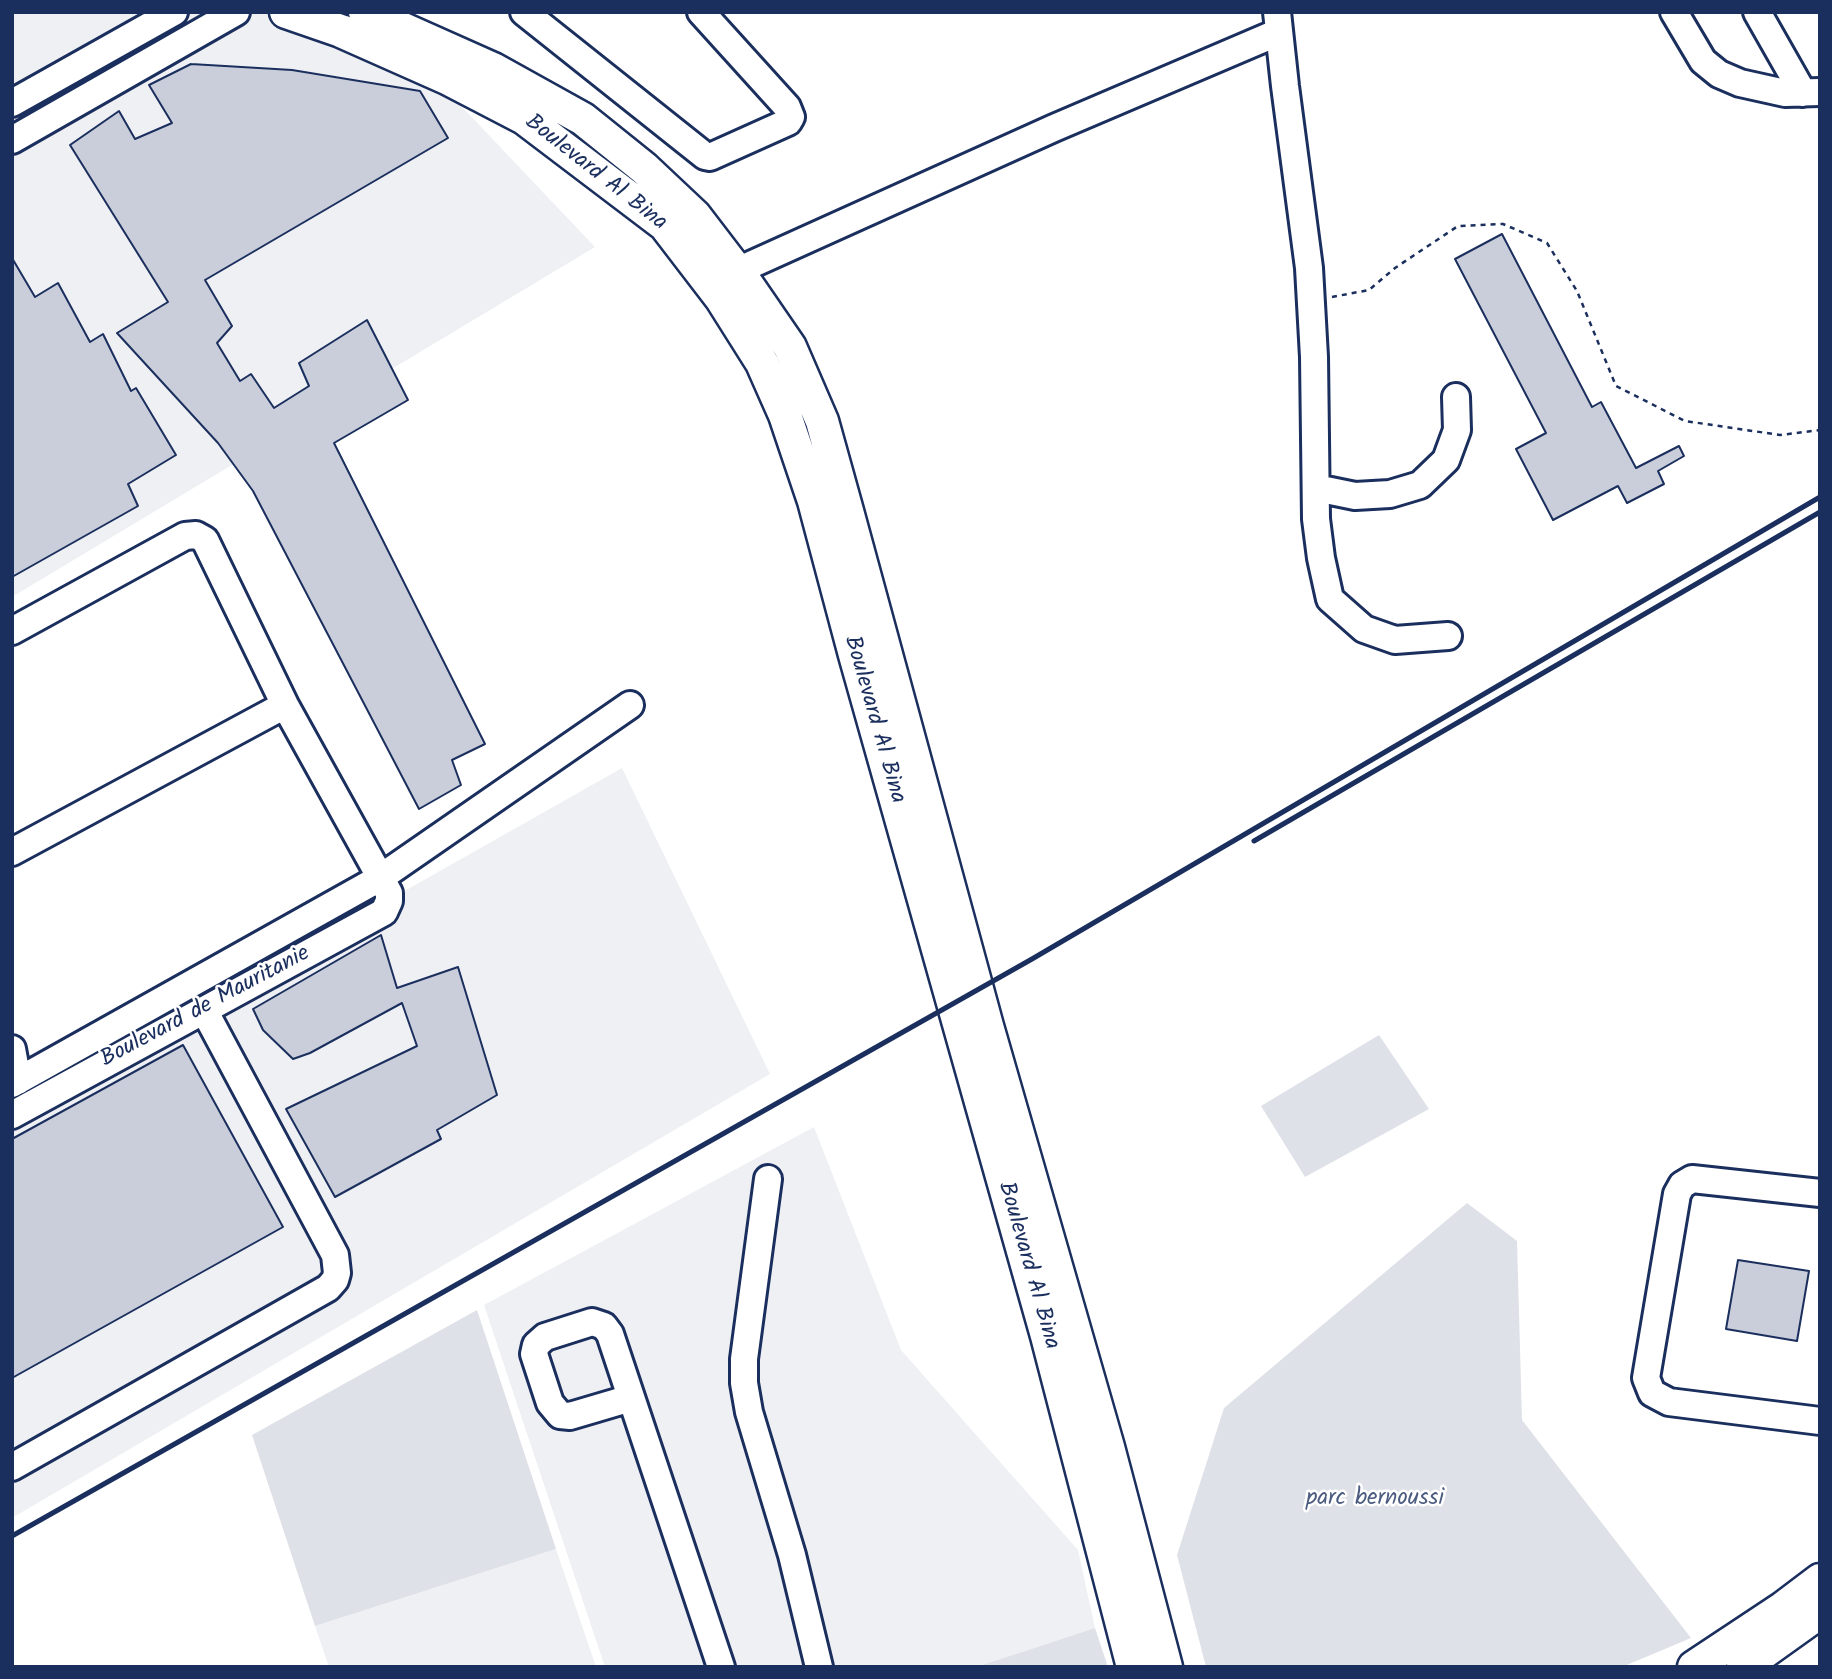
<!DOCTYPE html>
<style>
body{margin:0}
#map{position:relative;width:1832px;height:1679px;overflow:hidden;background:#fff;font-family:Kalam,sans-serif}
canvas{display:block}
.frame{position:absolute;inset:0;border:14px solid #1b2f5e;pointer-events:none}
</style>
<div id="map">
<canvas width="1832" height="1679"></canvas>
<div class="frame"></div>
</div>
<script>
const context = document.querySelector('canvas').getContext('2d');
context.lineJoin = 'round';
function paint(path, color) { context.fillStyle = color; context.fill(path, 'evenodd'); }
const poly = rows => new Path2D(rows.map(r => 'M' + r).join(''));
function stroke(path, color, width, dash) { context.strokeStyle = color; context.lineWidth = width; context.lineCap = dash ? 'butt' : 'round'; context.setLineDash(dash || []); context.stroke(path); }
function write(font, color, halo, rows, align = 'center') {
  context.font = font + ' Kalam,sans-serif'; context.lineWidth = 5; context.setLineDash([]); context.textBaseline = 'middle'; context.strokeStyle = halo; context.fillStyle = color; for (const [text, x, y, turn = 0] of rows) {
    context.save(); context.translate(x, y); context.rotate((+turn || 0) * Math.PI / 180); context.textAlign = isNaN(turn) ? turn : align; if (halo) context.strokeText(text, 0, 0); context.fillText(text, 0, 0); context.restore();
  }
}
const built = poly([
 [12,12,372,12,595,247,12,597],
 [622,768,770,1074,12,1518,12,1113],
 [814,1127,901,1350,1078,1550,1095,1628,976,1667,605,1667,484,1305],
 [556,1549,596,1667,329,1667,315,1626]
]);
const green = poly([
 [1379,1035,1429,1109,1305,1177,1261,1106],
 [1467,1203,1517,1241,1522,1420,1691,1638,1622,1667,1206,1667,1177,1555,1224,1408],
 [477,1310,556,1549,315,1626,252,1435],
 [1095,1628,1108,1667,976,1667]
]);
const building = poly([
 [191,64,292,70,420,91,448,138,205,280,232,326,217,343,240,381,251,374,274,408,309,386,299,363,367,320,408,400,334,443,485,744,452,760,461,785,419,809,253,491,218,443,117,333,168,302,70,145,119,111,135,139,172,123,149,85,191,64],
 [1502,234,1592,407,1601,402,1636,468,1679,446,1684,456,1658,471,1664,484,1627,503,1618,486,1553,520,1516,449,1546,433,1455,259,1502,234],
 [12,258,35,297,58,283,90,342,103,334,131,391,136,388,176,455,128,484,138,506,12,577,12,258],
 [381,935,397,988,458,967,497,1095,437,1130,441,1139,335,1197,286,1109,417,1046,402,1003,310,1053,293,1059,263,1030,253,1009,381,935],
 [183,1045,283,1227,12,1378,12,1139,183,1045],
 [1738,1260,1809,1271,1797,1341,1726,1329,1738,1260]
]);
const path = poly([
 [1332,297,1369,290,1395,268,1458,226,1503,224,1547,243,1577,291,1616,386,1685,421,1780,435,1820,430]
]);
const minor = poly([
 [524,12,705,156,710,157,788,122,791,117,787,107,701,12],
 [1277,12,1285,86,1309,268,1314,357,1316,519,1321,558,1330,599,1364,629,1395,640,1448,636],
 [1674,12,1703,61,1719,74,1740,83,1785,93,1820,92],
 [1757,12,1803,93],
 [12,103,174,12],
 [12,140,236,12],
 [737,271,1054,128,1279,32],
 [1316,488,1355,496,1390,494,1420,485,1446,460,1457,430,1456,397],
 [12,631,185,536,196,535,205,540,285,705,389,893,389,901,384,912,12,1115],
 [12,852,285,705],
 [12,1049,18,1081],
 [12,1084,380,878,630,705],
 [768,1179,744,1359,744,1383,749,1412,792,1555,819,1667],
 [1820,1193,1692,1179,1682,1185,1677,1194,1646,1378,1652,1393,1669,1402,1820,1421],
 [631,1398,570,1416,560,1415,550,1403,534,1354,536,1345,545,1337,592,1322,604,1326,610,1334,721,1667],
 [12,1467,328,1288,335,1280,337,1273,335,1255,204,1010]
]);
const major = poly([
 [286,12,341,31,447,78,524,118,665,225,721,298,762,363,785,415,814,501,855,655,1047,1336,1133,1667],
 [365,12,493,69,583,119,644,168,695,216,744,280,790,347,822,421,847,511,987,1026,1108,1447,1166,1667],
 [1694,1667,1783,1608,1820,1580],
 [1743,1667,1820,1612]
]);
const rail = poly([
 [1254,841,1820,512],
 [12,1536,1032,959,1820,497]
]);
const streetNames = [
 ["Boulevard Al Bina",595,174,38],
 ["Boulevard Al Bina",873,720,74],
 ["Boulevard de Mauritanie",206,1008,-28],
 ["Boulevard Al Bina",1027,1266,74]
];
const parkNames = [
 ["parc bernoussi",1375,1500]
];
paint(built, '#eff0f4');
paint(green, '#dee1e7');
paint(building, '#caceda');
stroke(building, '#1b2f5e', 2);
stroke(minor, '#1b2f5e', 32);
stroke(major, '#1b2f5e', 37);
stroke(path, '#1b2f5e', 2.5, [5, 5]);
stroke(minor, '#fff', 26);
stroke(major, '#fff', 32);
stroke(rail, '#1b2f5e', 5);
write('23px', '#1b2f5e', '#fff', streetNames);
write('23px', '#4c5c80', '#fff', parkNames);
</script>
